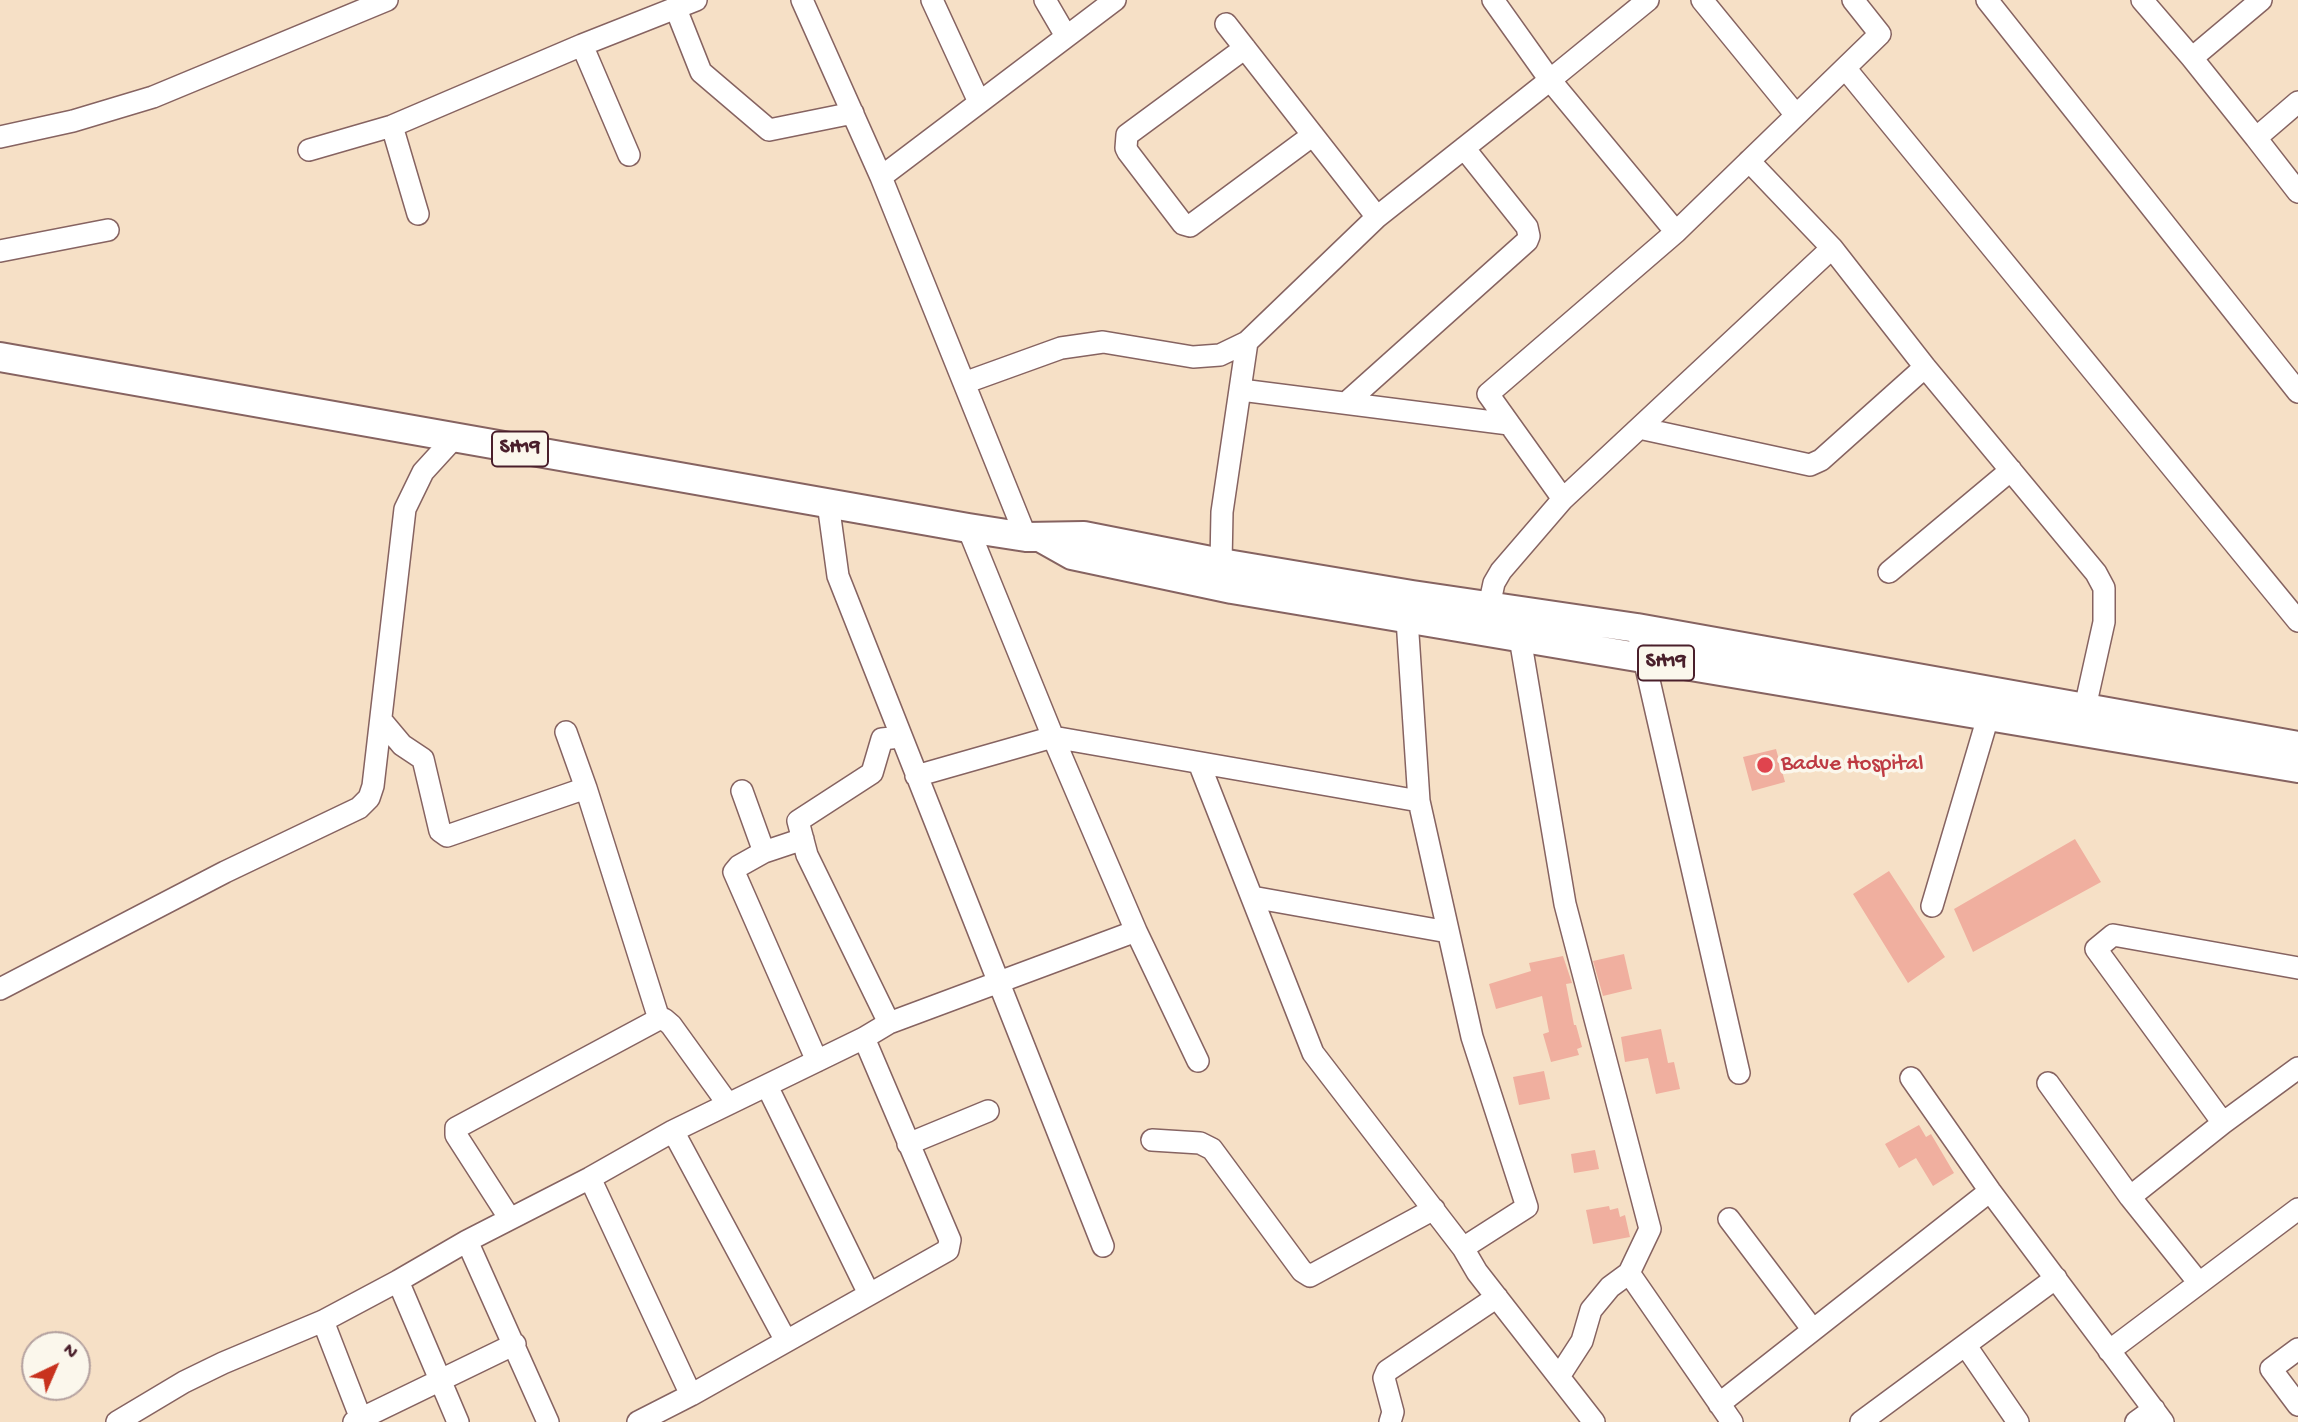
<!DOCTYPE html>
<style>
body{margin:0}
#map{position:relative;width:2298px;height:1422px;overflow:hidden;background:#f6e0c6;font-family:"Gochi Hand",sans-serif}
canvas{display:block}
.north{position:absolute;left:21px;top:1331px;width:70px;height:70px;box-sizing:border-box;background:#fbf7ec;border:2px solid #b4a19f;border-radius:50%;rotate:44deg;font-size:19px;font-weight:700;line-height:28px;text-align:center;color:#4a1f2b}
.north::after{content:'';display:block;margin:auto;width:24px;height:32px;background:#c8321e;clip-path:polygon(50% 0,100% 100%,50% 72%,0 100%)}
</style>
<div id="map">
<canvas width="2298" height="1422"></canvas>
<div class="north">N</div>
</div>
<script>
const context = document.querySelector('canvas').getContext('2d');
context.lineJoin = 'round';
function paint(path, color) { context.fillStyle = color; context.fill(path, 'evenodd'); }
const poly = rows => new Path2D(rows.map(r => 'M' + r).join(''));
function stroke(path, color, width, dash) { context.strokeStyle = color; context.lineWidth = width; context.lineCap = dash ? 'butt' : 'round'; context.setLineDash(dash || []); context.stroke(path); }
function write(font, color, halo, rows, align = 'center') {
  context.font = font + ' "Gochi Hand",sans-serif'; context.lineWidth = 7; context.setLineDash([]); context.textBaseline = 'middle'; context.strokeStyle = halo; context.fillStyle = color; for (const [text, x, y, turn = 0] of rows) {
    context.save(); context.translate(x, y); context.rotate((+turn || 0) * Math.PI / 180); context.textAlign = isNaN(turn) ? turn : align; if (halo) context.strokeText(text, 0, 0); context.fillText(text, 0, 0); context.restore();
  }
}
const building = poly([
 [1776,749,1785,782,1752,791,1743,757],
 [2075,839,2101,882,1973,952,1954,909],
 [1889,871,1945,957,1908,983,1853,894],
 [1624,954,1632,989,1603,996,1593,961],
 [1563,956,1572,983,1566,984,1574,1025,1576,1025,1582,1047,1577,1049,1579,1055,1551,1062,1543,1034,1549,1032,1542,996,1496,1009,1489,984,1531,971,1529,963],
 [1661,1029,1668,1063,1674,1062,1680,1089,1656,1094,1648,1058,1625,1062,1621,1037],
 [1544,1071,1550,1099,1519,1105,1513,1077],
 [1919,1125,1926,1137,1931,1134,1954,1173,1933,1186,1916,1158,1899,1168,1885,1144],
 [1595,1150,1599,1169,1574,1173,1571,1154],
 [1609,1206,1610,1210,1618,1208,1620,1217,1625,1215,1630,1237,1593,1244,1586,1210]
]);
const minor = poly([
 [802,0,881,177,1026,537],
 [932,0,979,102],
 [1045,0,1066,36],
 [1493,0,1550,80,1648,0],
 [1702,0,1796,115],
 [1987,0,2298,392],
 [2142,0,2192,58],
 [2261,0,2192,58,2256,138,2298,102],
 [676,9,701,72,769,130,853,113],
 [1226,24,1377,217],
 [582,45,629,155],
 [1245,48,1127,135,1126,148,1128,152,1183,224,1190,226,1313,135],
 [1845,68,2298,621],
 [392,126,418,214],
 [0,137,73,121,153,97,387,0],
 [2256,138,2298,192],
 [309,150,392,126,582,45,696,0],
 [881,177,1115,0],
 [1832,248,1925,367,2096,573,2104,588,2104,622,2082,721],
 [0,251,108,230],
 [964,383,1061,348,1103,342,1193,357,1220,355,1247,342,1377,217,1550,80,1676,232,1880,34,1853,0],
 [1241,390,1509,424],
 [1346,403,1527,241,1529,236,1527,227,1464,148],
 [1639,428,1810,465,1821,460,1925,367],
 [1563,499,1832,248,1749,161],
 [828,503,838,576,1103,1246],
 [1889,572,2011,470],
 [1218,576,1221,563,1222,512,1247,342],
 [1407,619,1419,801,1472,1037,1527,1207,1463,1248],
 [1486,620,1494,583,1501,571,1563,499,1488,394,1676,232],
 [1637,628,1739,1073],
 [1520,638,1565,904,1650,1229,1629,1273,1610,1287,1591,1310,1582,1341,1560,1375],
 [381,720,402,745,423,759,440,831,447,836,586,788],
 [566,732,586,788,659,1019],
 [1199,763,1313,1053,1463,1248,1477,1272,1594,1422],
 [916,776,1053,737,1419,801],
 [742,791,764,852],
 [803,839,764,852,739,866,734,872,817,1061],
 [1252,897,1448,932],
 [1932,906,1988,717],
 [1136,931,1198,1061],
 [0,989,225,872,359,808,369,798,373,786,405,509,423,472,455,437],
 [889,1023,807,855,798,821,872,773,882,739,900,737],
 [1911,1078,1990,1191,2163,1422],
 [2048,1083,2130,1197],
 [767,1086,869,1294],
 [2223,1123,2298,1068],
 [673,1131,786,1341],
 [1152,1140,1200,1143,1212,1149,1302,1271,1310,1276,1434,1209],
 [908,1144,988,1111],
 [590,1178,691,1395],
 [510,1219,456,1135,456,1128,659,1019,664,1019,671,1025,728,1104],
 [1729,1219,1813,1330],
 [1629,1273,1732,1422],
 [398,1281,458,1422],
 [2199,1283,2130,1197,2223,1123,2096,949,2113,935,2298,968],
 [323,1321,361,1419],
 [1966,1346,2018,1422],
 [2298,1349,2271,1369,2298,1405],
 [2109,1351,2298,1209],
 [1719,1404,1990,1191],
 [117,1422,184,1382,223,1363,323,1321,398,1281,467,1241],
 [354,1422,515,1344],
 [548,1422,467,1241,590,1178,673,1131,864,1038,889,1023,1136,931,1053,737,968,528],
 [638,1422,691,1395,948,1250,950,1240,864,1038],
 [1390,1422,1393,1412,1384,1378,1387,1371,1497,1297],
 [1861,1422,2056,1278],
 [2136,1422,2154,1409]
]);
const major = poly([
 [0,357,968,528,1026,537,1084,536,1221,563,1412,595,1637,628,2298,746],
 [1040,537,1072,555,1232,589,2298,768]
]);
const markers = [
 [1765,765,9,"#e0444e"]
];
const shields = [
 [520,449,56],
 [1666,663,56]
];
const shieldNames = [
 ["SH19",520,449],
 ["SH19",1666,663]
];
const healthNames = [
 ["Badve Hospital",1781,765]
];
paint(building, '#f0af9f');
stroke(minor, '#866361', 24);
stroke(major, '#866361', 32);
stroke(minor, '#fff', 21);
stroke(major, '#fff', 28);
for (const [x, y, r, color] of markers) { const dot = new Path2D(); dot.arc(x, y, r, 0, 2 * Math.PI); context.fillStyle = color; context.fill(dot); stroke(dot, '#fbf7ec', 2.5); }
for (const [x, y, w] of shields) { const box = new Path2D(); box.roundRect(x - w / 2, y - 17.5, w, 35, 5); context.fillStyle = '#fbf7ec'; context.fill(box); stroke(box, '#4a1f2b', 2); }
write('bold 21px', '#4a1f2b', null, shieldNames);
write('23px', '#be3a42', '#fbf7ec', healthNames, 'left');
</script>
